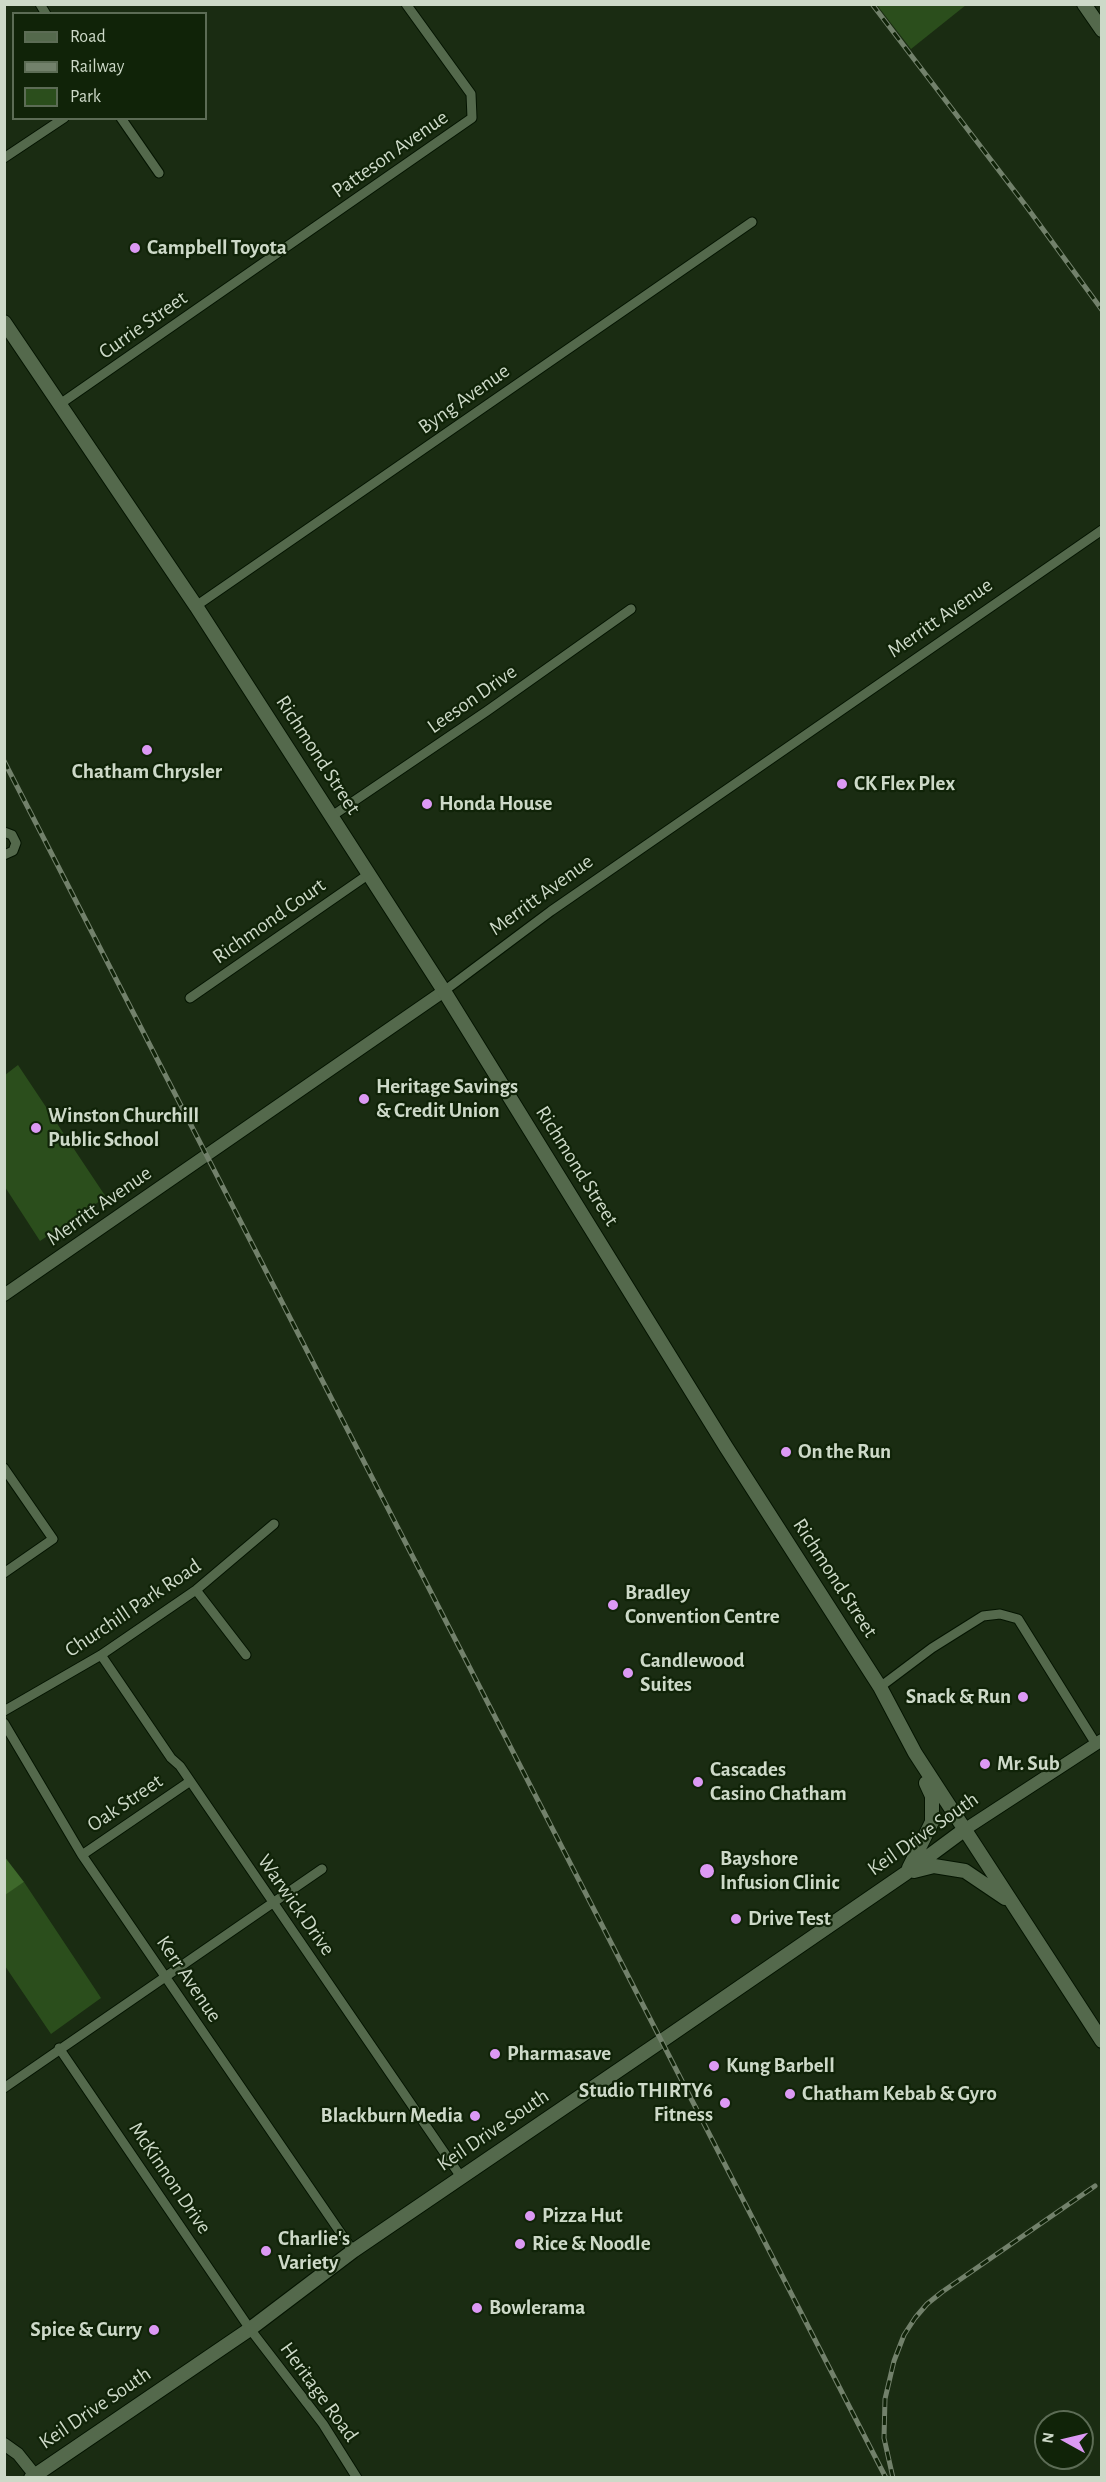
<!DOCTYPE html>
<style>
body{margin:0}
#map{position:relative;width:1106px;height:2482px;overflow:hidden;background:#1a2c12;font-family:"Alegreya Sans",sans-serif}
canvas{display:block}
.frame{position:absolute;inset:0;border:6px solid #cdd9c8;pointer-events:none}
.legend{position:absolute;left:12px;top:12px;width:195px;height:108px;box-sizing:border-box;background:#102308;border:2px solid #5c6c55;margin:0;padding:8px 10px;list-style:none;font-size:18px;color:#cdd9c8}
.legend li{display:flex;align-items:center;gap:12px;height:30px}
.legend b{width:30px;border:2px solid #5c6c55}
.north{position:absolute;left:1034px;top:2410px;width:60px;height:60px;box-sizing:border-box;background:#102308;border:2px solid #5c6c55;border-radius:50%;rotate:278deg;font-size:16px;font-weight:700;line-height:24px;text-align:center;color:#cdd9c8}
.north::after{content:'';display:block;margin:auto;width:21px;height:27px;background:#dc99f4;clip-path:polygon(50% 0,100% 100%,50% 72%,0 100%)}
</style>
<div id="map">
<canvas width="1106" height="2482"></canvas>
<div class="frame"></div>
<ul class="legend">
<li><b style="height:8px;background:#54694c"></b>Road</li>
<li><b style="height:8px;background:#72816b"></b>Railway</li>
<li><b style="height:16px;background:#2b4e1c"></b>Park</li>
</ul>
<div class="north">N</div>
</div>
<script>
const context = document.querySelector('canvas').getContext('2d');
context.lineJoin = 'round';
function paint(path, color) { context.fillStyle = color; context.fill(path, 'evenodd'); }
const poly = rows => new Path2D(rows.map(r => 'M' + r).join(''));
function stroke(path, color, width, dash) { context.strokeStyle = color; context.lineWidth = width; context.lineCap = dash ? 'butt' : 'round'; context.setLineDash(dash || []); context.stroke(path); }
function write(font, color, halo, rows, align = 'center') {
  context.font = font + ' "Alegreya Sans",sans-serif'; context.lineWidth = 4.5; context.setLineDash([]); context.textBaseline = 'middle'; context.strokeStyle = halo; context.fillStyle = color; for (const [text, x, y, turn = 0] of rows) {
    context.save(); context.translate(x, y); context.rotate((+turn || 0) * Math.PI / 180); context.textAlign = isNaN(turn) ? turn : align; if (halo) context.strokeText(text, 0, 0); context.fillText(text, 0, 0); context.restore();
  }
}
const green = poly([
 [877,5,966,5,911,49],
 [18,1065,106,1197,40,1241,5,1187,5,1075],
 [24,1882,101,1998,51,2034,5,1966,5,1894]
]);
const forest = poly([
 [4,1856,24,1882,5,1895,4,1895]
]);
const minor = poly([
 [40,4,46,14],
 [121,118,159,173],
 [4,158,64,118],
 [60,404,472,118,471,94,406,4],
 [196,606,752,222],
 [332,816,487,711,631,609],
 [4,832,12,835,16,843,13,851,4,855],
 [444,991,551,911,1102,530],
 [190,998,369,874],
 [4,1468,53,1539,4,1573],
 [196,1590,246,1655],
 [101,1655,171,1758,180,1766,461,2177],
 [880,1687,932,1648,983,1616,1000,1614,1018,1619,1096,1744],
 [4,1711,101,1655,196,1590,274,1524],
 [4,1723,82,1855,353,2251],
 [82,1855,189,1782],
 [59,2048,250,2329,323,2424,357,2478],
 [4,2088,322,1869]
]);
const tertiary = poly([
 [4,1295,444,991],
 [964,1830,1102,1740],
 [4,2444,18,2454,34,2474]
]);
const secondary = poly([
 [1084,4,1102,30],
 [4,322,196,606,444,991,726,1447,880,1687,915,1753,1102,2041],
 [909,1868,932,1822,932,1796,926,1783],
 [914,1871,934,1866,965,1871,1005,1898],
 [31,2478,250,2329,353,2251,663,2040,906,1873,964,1830]
]);
const rail = poly([
 [872,4,1026,206,1102,310],
 [4,761,886,2478],
 [893,2478,884,2438,885,2399,894,2361,904,2335,915,2318,927,2304,942,2292,1095,2186]
]);
const markers = [
 [135,248,6,"#dc99f4"],
 [147,750,6,"#dc99f4"],
 [842,784,6,"#dc99f4"],
 [427,804,6,"#dc99f4"],
 [364,1099,6,"#dc99f4"],
 [36,1128,6,"#dc99f4"],
 [786,1452,6,"#dc99f4"],
 [613,1605,6,"#dc99f4"],
 [628,1673,6,"#dc99f4"],
 [1023,1697,6,"#dc99f4"],
 [985,1764,6,"#dc99f4"],
 [698,1782,6,"#dc99f4"],
 [707,1871,8,"#dc99f4"],
 [736,1919,6,"#dc99f4"],
 [495,2054,6,"#dc99f4"],
 [714,2066,6,"#dc99f4"],
 [790,2094,6,"#dc99f4"],
 [725,2103,6,"#dc99f4"],
 [475,2116,6,"#dc99f4"],
 [530,2216,6,"#dc99f4"],
 [520,2244,6,"#dc99f4"],
 [266,2251,6,"#dc99f4"],
 [477,2308,6,"#dc99f4"],
 [154,2330,6,"#dc99f4"]
];
const streetNames = [
 ["Patteson Avenue",390,154,-35],
 ["Currie Street",143,325,-35],
 ["Byng Avenue",464,399,-35],
 ["Merritt Avenue",940,618,-35],
 ["Leeson Drive",472,699,-35],
 ["Richmond Street",318,755,57],
 ["Merritt Avenue",541,895,-36],
 ["Richmond Court",269,921,-35],
 ["Richmond Street",577,1166,58],
 ["Merritt Avenue",99,1206,-35],
 ["Richmond Street",835,1578,57],
 ["Churchill Park Road",133,1608,-34],
 ["Oak Street",125,1803,-34],
 ["Keil Drive South",923,1834,-35],
 ["Warwick Drive",296,1905,55],
 ["Kerr Avenue",189,1979,56],
 ["Keil Drive South",493,2130,-34],
 ["McKinnon Drive",170,2178,56],
 ["Heritage Road",319,2392,54],
 ["Keil Drive South",95,2408,-34]
];
const poiNames = [
 ["Campbell Toyota",147,248],
 ["Chatham Chrysler",147,772,"center"],
 ["CK Flex Plex",854,784],
 ["Honda House",439,804],
 ["Heritage Savings",376,1087],
 ["& Credit Union",376,1111],
 ["Winston Churchill",48,1116],
 ["Public School",48,1140],
 ["On the Run",798,1452],
 ["Bradley",625,1593],
 ["Convention Centre",625,1617],
 ["Candlewood",640,1661],
 ["Suites",640,1685],
 ["Snack & Run",1011,1697,"right"],
 ["Mr. Sub",997,1764],
 ["Cascades",710,1770],
 ["Casino Chatham",710,1794],
 ["Bayshore",720,1859],
 ["Infusion Clinic",720,1883],
 ["Drive Test",748,1919],
 ["Pharmasave",507,2054],
 ["Kung Barbell",726,2066],
 ["Studio THIRTY6",713,2091,"right"],
 ["Fitness",713,2115,"right"],
 ["Chatham Kebab & Gyro",802,2094],
 ["Blackburn Media",463,2116,"right"],
 ["Pizza Hut",542,2216],
 ["Charlie's",278,2239],
 ["Variety",278,2263],
 ["Rice & Noodle",532,2244],
 ["Bowlerama",489,2308],
 ["Spice & Curry",142,2330,"right"]
];
paint(green, '#2b4e1c');
paint(forest, '#3e692b');
stroke(minor, '#041400', 11);
stroke(tertiary, '#041400', 14);
stroke(secondary, '#041400', 16);
stroke(minor, '#54694c', 9);
stroke(tertiary, '#54694c', 12);
stroke(secondary, '#54694c', 14);
stroke(rail, '#72816b', 5);
stroke(rail, '#102308', 3, [9]);
for (const [x, y, r, color] of markers) { const dot = new Path2D(); dot.arc(x, y, r, 0, 2 * Math.PI); context.fillStyle = color; context.fill(dot); stroke(dot, '#102308', 2); }
write('21px', '#cdd9c8', '#102308', streetNames);
write('bold 21px', '#cdd9c8', '#102308', poiNames, 'left');
</script>
